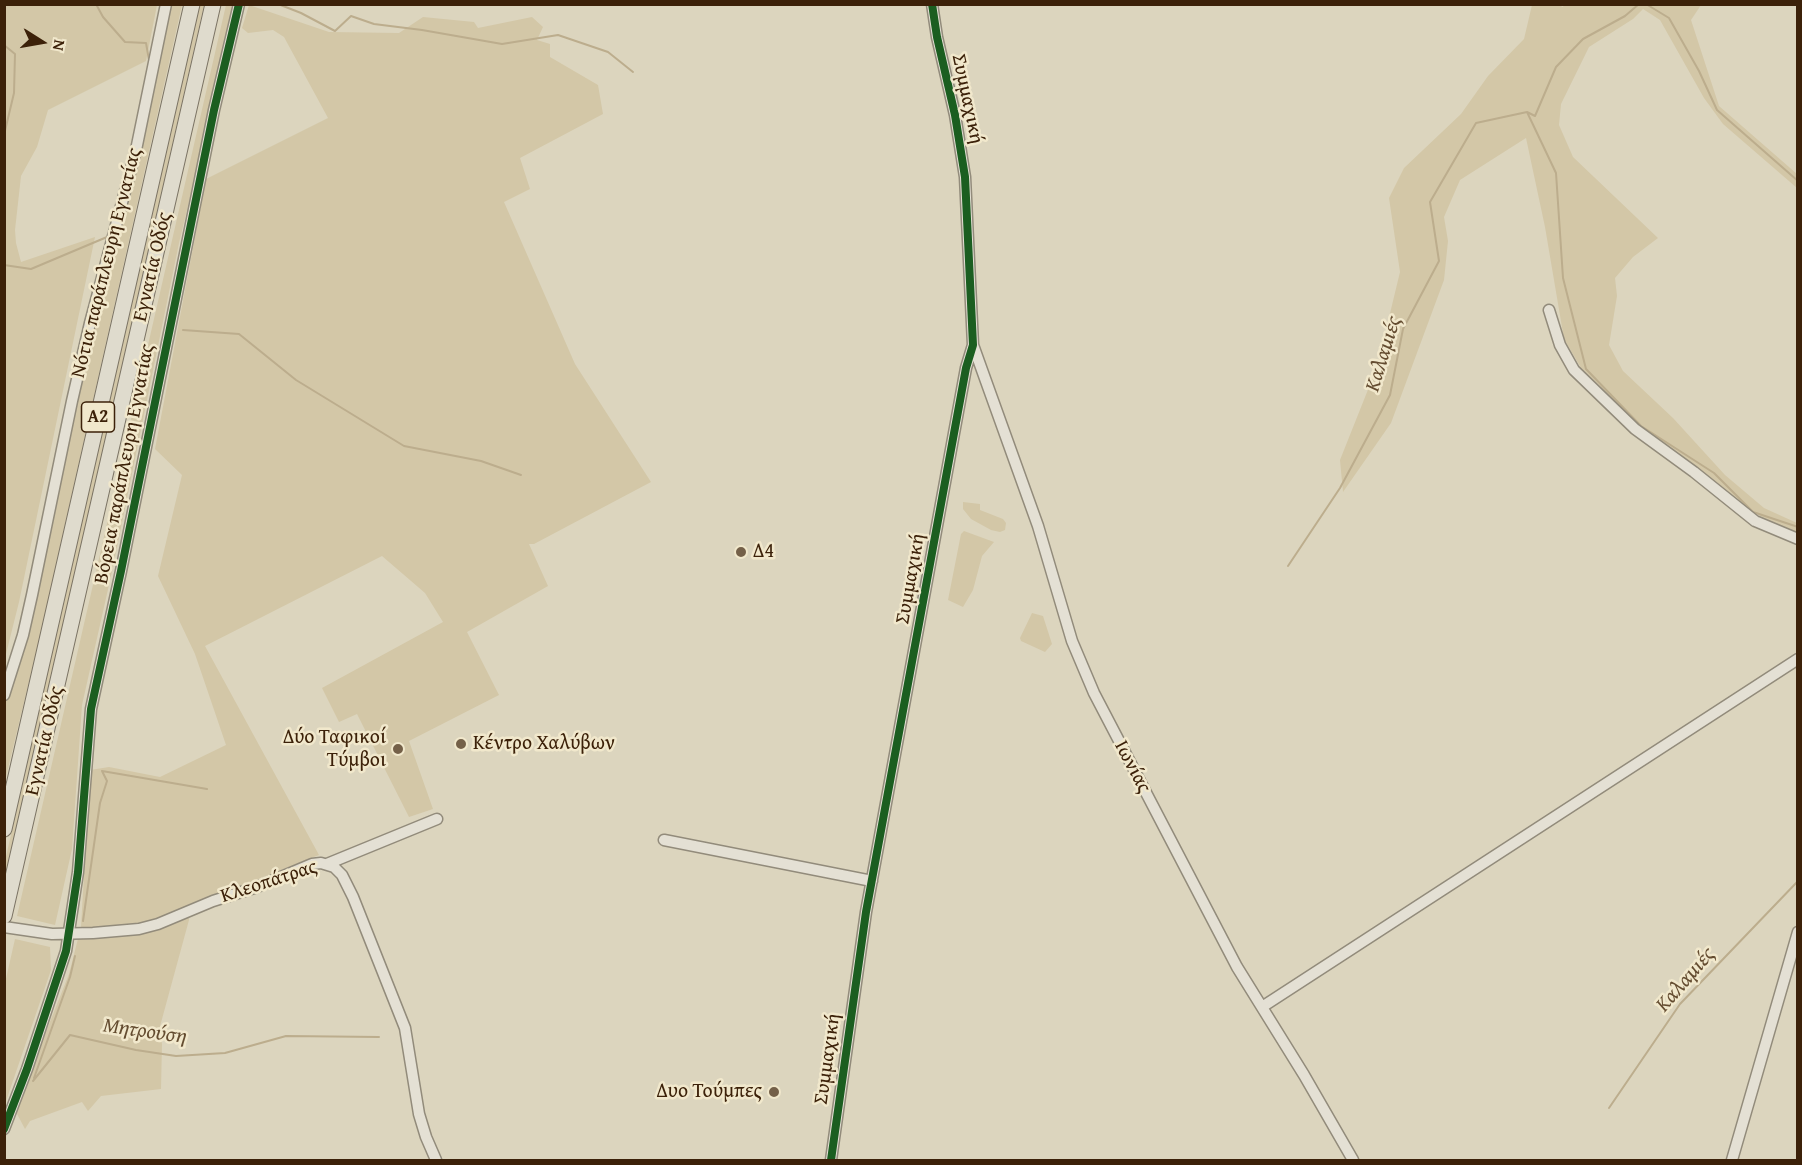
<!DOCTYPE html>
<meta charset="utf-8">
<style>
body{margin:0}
#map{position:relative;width:1802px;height:1165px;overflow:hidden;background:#dcd5be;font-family:"Gentium Book Plus",serif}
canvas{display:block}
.frame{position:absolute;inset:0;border:6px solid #3c2109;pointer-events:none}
.north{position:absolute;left:12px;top:12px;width:60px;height:60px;-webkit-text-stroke:4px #f1e8cc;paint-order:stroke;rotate:101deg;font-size:16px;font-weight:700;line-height:24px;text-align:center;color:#3c2109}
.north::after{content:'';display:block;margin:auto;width:21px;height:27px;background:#3c2109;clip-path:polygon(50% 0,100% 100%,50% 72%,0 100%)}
</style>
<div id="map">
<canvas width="1802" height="1165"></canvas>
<div class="frame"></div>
<div class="north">N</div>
</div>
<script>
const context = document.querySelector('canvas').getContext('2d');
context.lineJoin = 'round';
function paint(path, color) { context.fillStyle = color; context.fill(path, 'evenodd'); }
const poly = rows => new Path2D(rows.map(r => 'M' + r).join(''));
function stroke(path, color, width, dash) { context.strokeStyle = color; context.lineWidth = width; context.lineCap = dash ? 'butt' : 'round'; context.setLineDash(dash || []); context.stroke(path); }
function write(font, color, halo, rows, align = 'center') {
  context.font = font + ' "Gentium Book Plus",serif'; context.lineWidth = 5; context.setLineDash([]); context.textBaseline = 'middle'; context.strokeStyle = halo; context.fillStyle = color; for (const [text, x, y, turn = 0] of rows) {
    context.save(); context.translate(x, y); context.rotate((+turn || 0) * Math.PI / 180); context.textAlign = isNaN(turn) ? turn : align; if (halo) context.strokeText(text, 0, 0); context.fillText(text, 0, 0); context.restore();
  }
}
const green = poly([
 [5,4,157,5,146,61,48,110,37,147,21,176,15,230,16,243,21,262,95,237,19,602,5,658],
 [1564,4,1701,5,1691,20,1719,106,1797,174,1797,188,1723,124,1704,98,1660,20,1643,9,1633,19,1589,47,1561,104,1559,125,1573,157,1658,238,1633,257,1615,278,1617,296,1609,345,1623,371,1673,418,1725,475,1764,508,1797,523,1797,533,1776,526,1754,512,1641,429,1581,368,1564,339,1545,227,1526,138,1460,180,1444,217,1448,241,1444,280,1391,423,1343,492,1340,460,1377,367,1400,272,1389,198,1404,168,1461,114,1488,76,1524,39,1532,5,1558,5,1563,7],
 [169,5,182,5,39,640,5,781,5,698],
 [199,5,204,5,5,881,5,861],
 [226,5,236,5,179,243,113,567,82,705,72,849,55,925,17,916],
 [249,5,329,32,399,33,423,17,474,22,478,28,532,17,543,27,537,40,550,44,550,57,598,85,603,114,520,158,530,189,504,202,575,364,651,482,534,544,529,544,548,586,467,632,499,695,409,741,433,809,409,817,357,714,339,722,322,688,443,622,425,593,382,556,205,646,319,855,190,906,189,920,159,1030,162,1044,161,1089,101,1096,88,1111,82,1102,30,1121,25,1129,15,1110,69,974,81,927,90,770,109,767,160,777,226,745,195,654,158,576,182,475,155,449,206,179,328,118,284,37,273,30,248,33,242,28],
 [963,502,980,504,980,510,1003,519,1006,523,1005,530,1000,532,991,530,971,519,963,509],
 [964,531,994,542,982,556,973,590,963,607,948,600,961,534],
 [1032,613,1043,616,1052,644,1045,652,1021,641,1020,638],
 [15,939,50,947,51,970,5,1104,5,983]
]);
const stream = poly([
 [96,4,103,17,125,42,146,43,149,60],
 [278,4,301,13,335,31,351,16,374,24,422,30,502,44,558,35,608,52,633,72],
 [1646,4,1669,18,1699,71,1717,110,1798,181],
 [4,45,15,54,14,93,4,135],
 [1527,112,1556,173,1563,278,1586,369,1641,426,1714,473,1753,512,1798,527],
 [4,265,31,269,107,237],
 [183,330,239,334,296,380,404,446,481,461,521,475],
 [1288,566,1340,488,1390,395,1403,329,1439,261,1430,202,1476,123,1527,112,1535,116,1556,67,1583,39,1625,16,1639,4],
 [102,771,207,789],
 [83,921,100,803,107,781,102,771],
 [34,1078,70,977,75,956],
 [33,1081,70,1035,136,1050,176,1056,225,1053,286,1036,379,1037],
 [1609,1108,1680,1004,1798,881]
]);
const minor = poly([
 [1549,310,1560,345,1574,370,1635,429,1694,472,1755,521,1798,539],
 [973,345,1038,526,1072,641,1094,693,1237,967,1304,1075,1353,1160],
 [4,695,23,635,32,595,72,401,90,323,136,150,166,4],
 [664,840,872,881],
 [327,864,437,819],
 [4,927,52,934,93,933,139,929,158,924,213,901,257,887,312,864,321,863,334,867,342,875,353,897,405,1028,419,1114,426,1137,436,1160],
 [1262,1007,1798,659],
 [4,1129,27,1069,66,951,78,872,91,709,121,571,214,110,239,4],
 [831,1160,866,912,966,368,973,345,965,177,955,115,937,37,932,4],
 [1732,1160,1798,932]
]);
const highway = poly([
 [4,829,192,4],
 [4,916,213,4]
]);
const cycleway = poly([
 [4,1129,27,1069,66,951,78,872,91,709,121,571,214,110,239,4],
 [831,1160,866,912,966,368,973,345,965,177,955,115,937,37,932,4]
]);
const markers = [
 [741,552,6,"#746048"],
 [461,744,6,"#746048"],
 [398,749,6,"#746048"],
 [774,1092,6,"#746048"]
];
const shields = [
 [98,417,33]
];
const shieldNames = [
 ["Α2",98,417]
];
const streetNames = [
 ["Συμμαχική",967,99,78],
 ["Νότια παράπλευρη Εγνατίας",107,263,-76],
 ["Εγνατία Οδός",153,267,-77],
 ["Βόρεια παράπλευρη Εγνατίας",125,464,-79],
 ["Συμμαχική",911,579,-80],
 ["Εγνατία Οδός",45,741,-77],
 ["Ιωνίας",1132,767,62],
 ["Κλεοπάτρας",269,882,-18],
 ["Συμμαχική",828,1059,-82]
];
const poiNames = [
 ["Δ4",753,552],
 ["Δύο Ταφικοί",386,738,"right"],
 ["Τύμβοι",386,761,"right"],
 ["Κέντρο Χαλύβων",473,744],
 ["Δυο Τούμπες",762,1092,"right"]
];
const waterNames = [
 ["Καλαμιές",1384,354,-73],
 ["Καλαμιές",1686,980,-49],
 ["Μητρούση",145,1032,8]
];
paint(green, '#d3c7a7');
stroke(stream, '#bcad8d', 2);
stroke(minor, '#928b7b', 13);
stroke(highway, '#7b7364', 17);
stroke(minor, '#e4e0d4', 10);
stroke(highway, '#dfdbcd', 15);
stroke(cycleway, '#1b5e20', 8);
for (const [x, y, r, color] of markers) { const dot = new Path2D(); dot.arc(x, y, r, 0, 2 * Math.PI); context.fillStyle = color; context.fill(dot); stroke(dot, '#f1e8cc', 2); }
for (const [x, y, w] of shields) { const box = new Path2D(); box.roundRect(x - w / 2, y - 15, w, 30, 4.5); context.fillStyle = '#f1e8cc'; context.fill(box); stroke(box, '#3c2109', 1.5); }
write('bold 18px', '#3c2109', null, shieldNames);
write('20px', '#3c2109', '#f1e8cc', streetNames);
write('20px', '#3c2109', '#f1e8cc', poiNames, 'left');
write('italic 21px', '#644c30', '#f1e8cc', waterNames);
</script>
